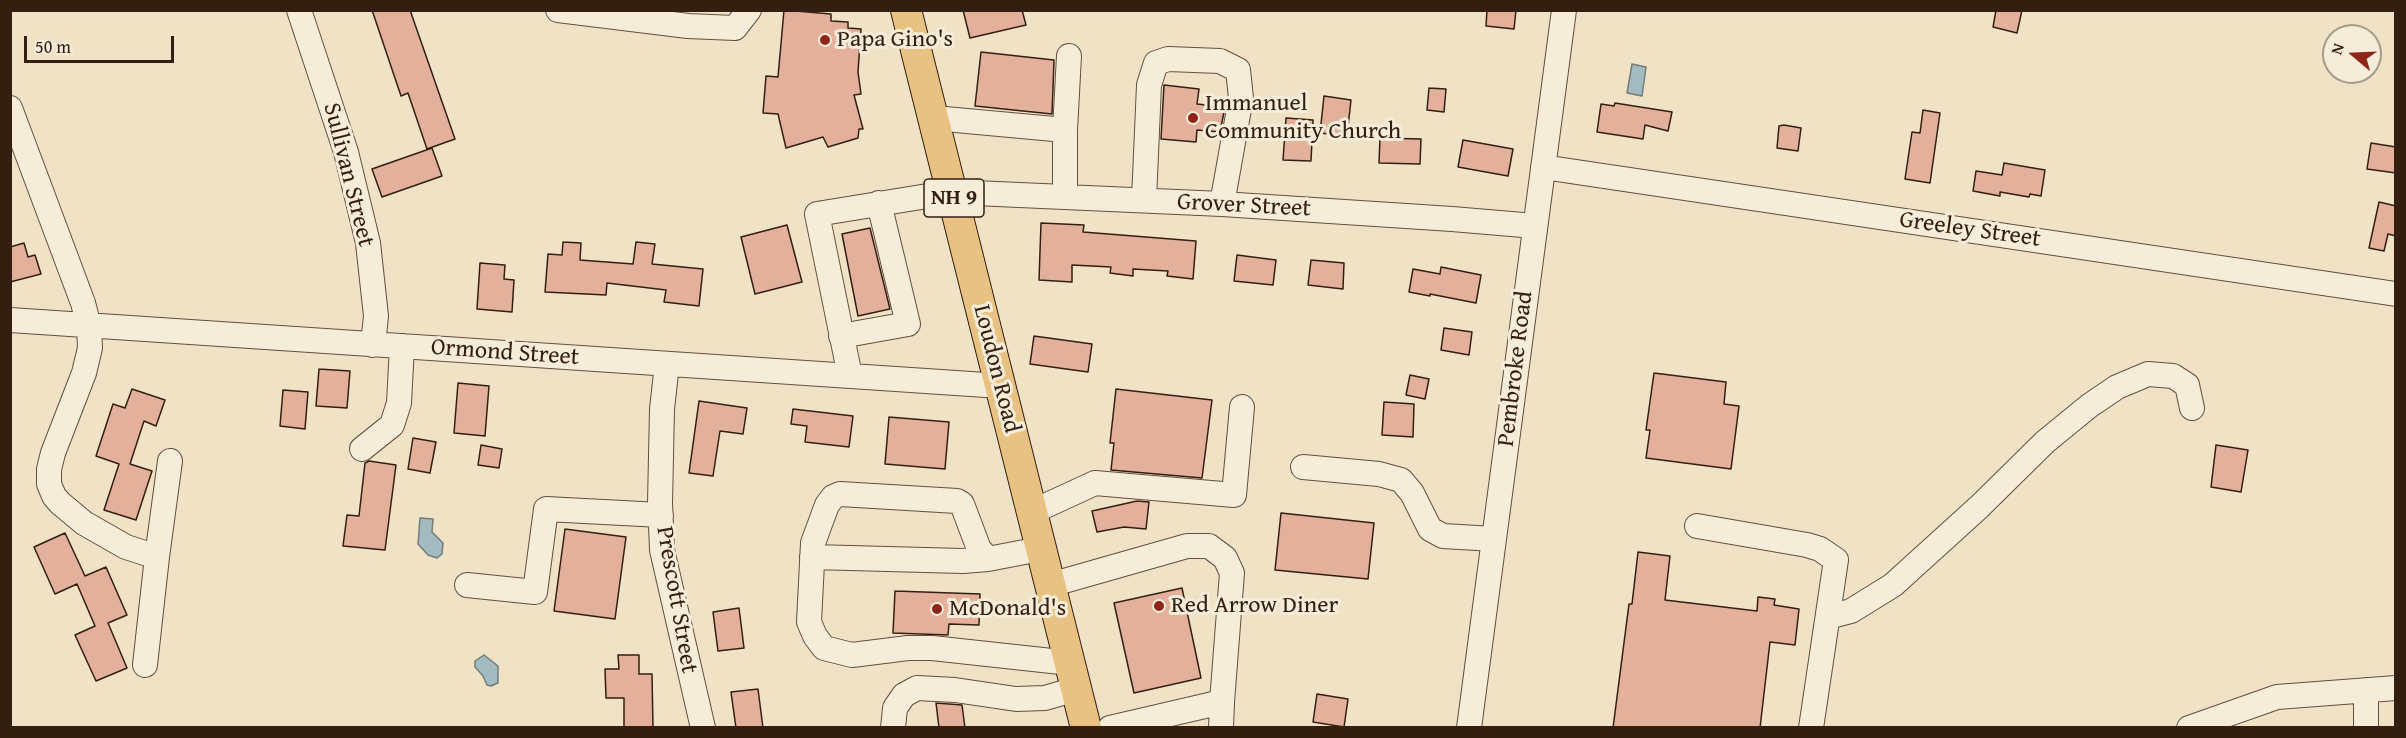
<!DOCTYPE html>
<style>
body{margin:0}
#map{position:relative;width:2406px;height:738px;overflow:hidden;background:#f0e3c5;font-family:"Gentium Book Plus",serif}
canvas{display:block}
.frame{position:absolute;inset:0;border:12px solid #341e10;pointer-events:none}
.north{position:absolute;left:2322px;top:24px;width:60px;height:60px;box-sizing:border-box;background:#f5edd9;border:2px solid #a89a89;border-radius:50%;rotate:289deg;font-size:16px;font-weight:700;line-height:24px;text-align:center;color:#341e10}
.north::after{content:'';display:block;margin:auto;width:21px;height:27px;background:#8f2418;clip-path:polygon(50% 0,100% 100%,50% 72%,0 100%)}
.scale{position:absolute;left:24px;top:36px;width:150px;height:27px;box-sizing:border-box;border:3px solid #341e10;border-top:0;padding-left:8px;font-size:18px;line-height:21px;white-space:nowrap;color:#341e10;-webkit-text-stroke:4px #f5edd9;paint-order:stroke}
</style>
<div id="map">
<canvas width="2406" height="738"></canvas>
<div class="frame"></div>
<div class="north">N</div>
<div class="scale">50 m</div>
</div>
<script>
const context = document.querySelector('canvas').getContext('2d');
context.lineJoin = 'round';
function paint(path, color) { context.fillStyle = color; context.fill(path, 'evenodd'); }
const poly = rows => new Path2D(rows.map(r => 'M' + r).join(''));
function stroke(path, color, width, dash) { context.strokeStyle = color; context.lineWidth = width; context.lineCap = dash ? 'butt' : 'round'; context.setLineDash(dash || []); context.stroke(path); }
function write(font, color, halo, rows, align = 'center') {
  context.font = font + ' "Gentium Book Plus",serif'; context.lineWidth = 6; context.setLineDash([]); context.textBaseline = 'middle'; context.strokeStyle = halo; context.fillStyle = color; for (const [text, x, y, turn = 0] of rows) {
    context.save(); context.translate(x, y); context.rotate((+turn || 0) * Math.PI / 180); context.textAlign = isNaN(turn) ? turn : align; if (halo) context.strokeText(text, 0, 0); context.fillText(text, 0, 0); context.restore();
  }
}
const water = poly([
 [1632,64,1646,67,1642,96,1627,93,1632,64],
 [420,518,433,519,432,532,443,543,442,554,437,558,428,555,418,544,420,518],
 [484,655,498,666,498,683,491,686,487,685,483,676,475,667,475,661,484,655]
]);
const building = poly([
 [372,10,410,10,455,139,427,149,408,93,401,96,372,10],
 [784,10,831,14,831,21,848,22,848,28,861,29,858,72,861,94,854,95,863,129,859,129,858,138,828,147,823,137,786,148,778,114,763,113,766,76,778,77,784,10],
 [963,10,1022,10,1026,25,970,38,963,10],
 [1487,10,1516,10,1514,29,1486,26,1487,10],
 [1996,10,2022,10,2017,33,1993,27,1996,10],
 [981,52,1054,60,1052,114,975,106,981,52],
 [1164,85,1199,89,1197,104,1225,107,1220,132,1197,130,1196,142,1161,139,1164,85],
 [1429,88,1446,89,1444,112,1427,110,1429,88],
 [1324,96,1351,100,1347,136,1320,133,1324,96],
 [1615,103,1672,112,1668,131,1645,125,1643,139,1597,132,1601,104,1614,106,1615,103],
 [1923,110,1940,113,1930,183,1905,179,1912,132,1920,133,1923,110],
 [1286,118,1313,120,1311,161,1283,160,1286,118],
 [1784,125,1801,128,1798,151,1777,148,1779,126,1784,125],
 [1380,138,1421,139,1420,164,1379,163,1380,138],
 [1463,140,1513,149,1508,176,1458,167,1463,140],
 [2371,143,2396,147,2396,173,2367,169,2371,143],
 [432,148,442,176,382,197,372,169,432,148],
 [2004,163,2045,170,2041,196,2030,194,2029,197,2000,192,2000,196,1973,191,1976,171,2002,175,2004,163],
 [2379,202,2396,206,2396,236,2388,234,2384,251,2369,248,2379,202],
 [1041,223,1084,225,1083,232,1196,241,1193,279,1167,276,1168,271,1133,269,1133,276,1110,273,1111,267,1072,265,1072,282,1039,280,1041,223],
 [787,225,802,282,755,294,741,237,787,225],
 [870,228,890,309,858,316,842,234,870,228],
 [563,242,581,243,580,260,633,264,636,242,655,244,652,264,703,269,699,306,664,302,666,290,607,283,606,295,545,292,548,254,562,255,563,242],
 [24,243,28,257,35,255,41,274,10,282,10,247,24,243],
 [1237,255,1276,260,1273,285,1234,281,1237,255],
 [1311,260,1344,263,1343,289,1308,285,1311,260],
 [480,263,505,265,504,279,514,280,512,312,477,309,480,263],
 [1441,267,1481,275,1476,303,1430,294,1430,296,1409,292,1413,269,1440,274,1441,267],
 [1444,328,1472,332,1469,355,1441,350,1444,328],
 [1034,336,1092,344,1088,372,1030,364,1034,336],
 [319,369,350,371,347,408,316,406,319,369],
 [1654,373,1726,382,1724,404,1739,406,1731,469,1646,458,1650,430,1646,430,1654,373],
 [1410,375,1429,379,1425,399,1406,395,1410,375],
 [458,383,489,386,485,436,454,433,458,383],
 [132,389,165,400,156,426,144,421,130,464,152,471,136,520,104,510,119,464,96,456,113,404,125,408,132,389],
 [1116,389,1212,400,1202,478,1111,470,1114,443,1110,443,1116,389],
 [283,390,308,392,305,429,280,426,283,390],
 [699,401,747,408,743,434,720,431,713,476,689,473,699,401],
 [1384,402,1414,404,1413,437,1382,435,1384,402],
 [793,409,853,416,849,447,805,442,807,426,791,424,793,409],
 [889,417,949,422,945,469,885,464,889,417],
 [413,438,436,442,430,473,408,469,413,438],
 [481,445,502,449,499,468,478,465,481,445],
 [2216,445,2248,450,2241,492,2211,487,2216,445],
 [369,461,396,465,385,550,343,546,347,515,359,516,365,463,369,461],
 [1137,501,1149,502,1146,529,1124,527,1097,532,1092,511,1137,501],
 [1281,513,1374,523,1368,579,1275,570,1281,513],
 [565,529,626,537,615,619,554,611,565,529],
 [65,533,85,576,106,567,127,615,108,623,127,668,96,681,75,635,95,626,77,584,55,594,34,547,65,533],
 [1638,552,1670,556,1665,600,1757,611,1758,597,1775,599,1774,605,1799,609,1795,645,1770,642,1760,728,1613,728,1629,604,1632,604,1638,552],
 [1182,588,1201,678,1134,693,1114,603,1182,588],
 [895,591,980,594,979,625,949,624,948,635,893,633,895,591],
 [739,608,744,648,718,651,713,612,739,608],
 [618,655,639,655,639,674,652,674,653,728,624,728,624,698,606,698,605,669,619,669,618,655],
 [758,689,763,728,736,728,731,692,758,689],
 [1317,694,1348,699,1344,727,1313,722,1317,694],
 [936,703,962,705,965,728,939,728,936,703]
]);
const minor = poly([
 [299,10,346,152,368,243,376,316,373,345],
 [558,10,688,26,735,28,749,10],
 [10,108,83,303,89,326,90,348,84,373,53,453,49,469,49,484,54,496,60,503,84,523,126,547,157,557,145,665],
 [934,118,1065,130,1065,197],
 [1065,130,1069,56],
 [1543,167,2396,294],
 [1144,200,1149,85,1156,63,1168,59,1220,61,1238,70,1241,98,1222,204],
 [10,320,1001,386],
 [841,336,908,324,879,203],
 [667,364,662,409,660,503,662,550,703,728],
 [850,376,817,214,952,192,1222,204,1452,219,1535,226],
 [362,449,392,425,399,403,402,346],
 [1303,467,1379,474,1401,480,1412,493,1430,529,1443,536,1494,539],
 [1032,512,1095,483,1234,495,1242,407],
 [1697,526,1807,545,1820,549,1836,560,1811,728],
 [1040,549,988,559,979,549,962,504,957,501,840,494,833,497,827,505,813,543,809,622,815,636,824,648,852,655,908,648,932,648,1070,663],
 [157,557,170,461],
 [812,557,963,561,988,559],
 [467,585,535,592,546,509,661,515],
 [1050,585,1187,546,1209,546,1225,558,1232,573,1222,702],
 [1828,617,1851,611,1893,585,1979,507,2045,442,2089,406,2117,387,2148,374,2173,376,2187,385,2192,408],
 [2366,690,2366,728],
 [893,728,895,708,904,695,917,688,955,690,1016,699,1045,698,1076,689],
 [1110,728,1222,702,1221,728],
 [1469,728,1564,10],
 [2189,728,2277,697,2396,688]
]);
const major = poly([
 [906,10,1086,728]
]);
const markers = [
 [825,40,6,"#8f2418"],
 [1193,118,6,"#8f2418"],
 [1159,606,6,"#8f2418"],
 [937,609,6,"#8f2418"]
];
const shields = [
 [954,198,60]
];
const shieldNames = [
 ["NH 9",954,198]
];
const poiNames = [
 ["Papa Gino's",837,40],
 ["Immanuel",1205,104],
 ["Community Church",1205,132],
 ["Red Arrow Diner",1171,606],
 ["McDonald's",949,609]
];
const streetNames = [
 ["Sullivan Street",348,175,76],
 ["Grover Street",1244,206,3],
 ["Greeley Street",1970,230,8],
 ["Ormond Street",505,353,4],
 ["Loudon Road",996,369,76],
 ["Pembroke Road",1516,369,-83],
 ["Prescott Street",676,600,80]
];
paint(water, '#a1bbc0');
stroke(water, '#757c7a', 1.5);
paint(building, '#e2b09b');
stroke(building, '#341e10', 1.5);
stroke(minor, '#634f3d', 26);
stroke(major, '#341e10', 32);
stroke(minor, '#f5edd9', 24);
stroke(major, '#e8c282', 30);
for (const [x, y, r, color] of markers) { const dot = new Path2D(); dot.arc(x, y, r, 0, 2 * Math.PI); context.fillStyle = color; context.fill(dot); stroke(dot, '#f5edd9', 2); }
for (const [x, y, w] of shields) { const box = new Path2D(); box.roundRect(x - w / 2, y - 19, w, 38, 4.5); context.fillStyle = '#f5edd9'; context.fill(box); stroke(box, '#341e10', 1.5); }
write('bold 22px', '#341e10', null, shieldNames);
write('24px', '#341e10', '#f5edd9', poiNames, 'left');
write('24px', '#341e10', '#f5edd9', streetNames);
</script>
